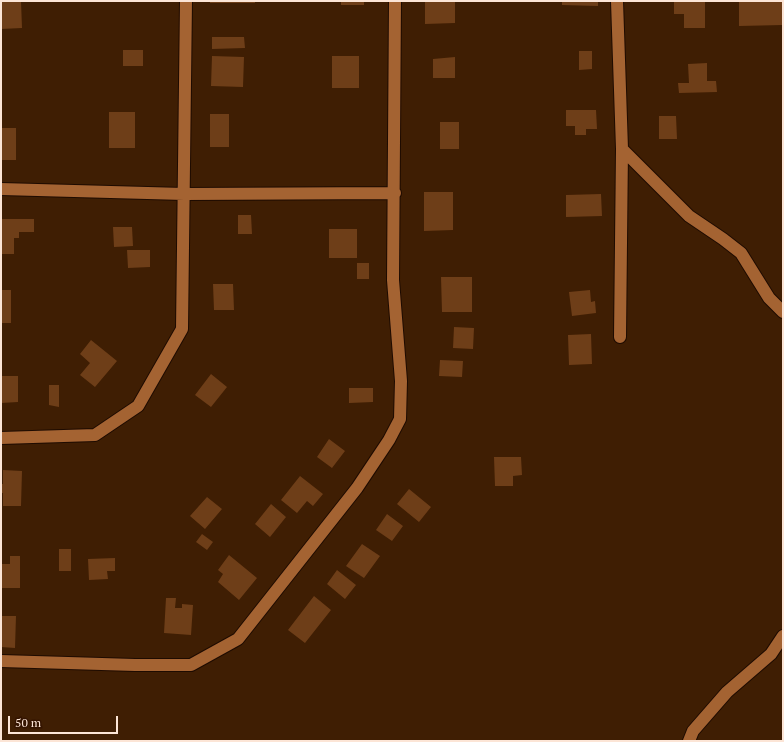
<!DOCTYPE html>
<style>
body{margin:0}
#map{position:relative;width:784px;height:742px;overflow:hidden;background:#3f1e03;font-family:"PT Serif",serif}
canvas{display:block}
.frame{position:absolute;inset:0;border:2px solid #fce5d6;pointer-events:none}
.scale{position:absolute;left:8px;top:716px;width:110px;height:18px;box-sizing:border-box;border:2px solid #fce5d6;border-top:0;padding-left:5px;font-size:12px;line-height:14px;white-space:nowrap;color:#fce5d6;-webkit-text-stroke:3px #341400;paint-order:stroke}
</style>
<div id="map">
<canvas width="784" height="742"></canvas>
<div class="frame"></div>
<div class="scale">50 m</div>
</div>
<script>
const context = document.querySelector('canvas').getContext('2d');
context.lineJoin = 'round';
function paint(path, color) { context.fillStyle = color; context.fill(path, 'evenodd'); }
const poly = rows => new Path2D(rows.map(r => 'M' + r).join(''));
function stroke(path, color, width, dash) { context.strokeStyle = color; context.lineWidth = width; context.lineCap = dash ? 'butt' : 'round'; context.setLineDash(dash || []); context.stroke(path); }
const building = poly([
 [1,1,21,1,22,28,1,29],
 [210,1,255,1,255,3,210,3],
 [341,1,364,1,364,5,341,5],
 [425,1,455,1,455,23,425,24],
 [562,1,598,1,598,6,562,5],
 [674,1,705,1,705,28,684,28,684,14,674,14],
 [739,1,782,1,783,25,739,26],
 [212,37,244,37,245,48,212,49],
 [123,50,143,50,143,66,123,66],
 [579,51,592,51,592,69,579,70],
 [212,56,244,57,243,87,211,86],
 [332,56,359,56,359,88,332,88],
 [455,57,455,78,433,78,433,59],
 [707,63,707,81,716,81,717,92,679,93,678,83,689,83,688,64],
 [566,110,596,110,597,129,586,129,586,135,575,135,575,126,566,126],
 [109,112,135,112,135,148,109,148],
 [210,114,229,114,229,147,210,147],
 [659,116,676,116,677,139,659,139],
 [440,122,459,122,459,149,440,149],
 [1,128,16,128,16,160,1,160],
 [424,192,453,192,453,230,424,231],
 [601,194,602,216,566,217,566,195],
 [238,215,251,215,252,234,238,234],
 [1,219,34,219,34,232,19,232,19,238,14,238,14,254,1,254],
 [113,227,132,227,133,246,114,247],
 [329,229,357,229,357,258,329,258],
 [127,250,150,250,150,267,128,268],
 [357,263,369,263,369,279,357,279],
 [441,277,472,277,472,312,442,312],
 [213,284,233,284,234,310,214,310],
 [1,290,11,290,11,323,1,323],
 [590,290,591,302,595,301,596,313,572,316,569,292],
 [454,327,474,328,473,349,453,348],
 [591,334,592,364,569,365,568,335],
 [91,340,117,361,95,387,80,375,90,363,80,354],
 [440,360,463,361,462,377,439,376],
 [211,374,227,387,211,407,195,395],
 [1,376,18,376,18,402,1,403],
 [49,385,59,385,59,407,49,405],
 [349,388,373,388,373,402,349,403],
 [329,439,345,451,332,468,317,457],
 [494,457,521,457,522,475,513,476,513,486,495,486],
 [3,470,22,471,21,506,3,506,3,493,1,493,1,484,3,484],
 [300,476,323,494,313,506,307,501,297,513,281,500],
 [409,489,431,507,419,522,397,504],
 [207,497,222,509,205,529,190,516],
 [271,504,286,517,270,537,255,524],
 [387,514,403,526,392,541,376,530],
 [202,534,213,542,207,550,196,542],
 [362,544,380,556,364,578,346,566],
 [59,549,71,549,71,571,59,571],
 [229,555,257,578,239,600,218,582,223,574,218,570],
 [10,556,20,556,20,588,1,588,1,564,10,564],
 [115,558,115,571,107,571,108,579,89,580,88,559],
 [337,570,356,585,345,599,327,584],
 [314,596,331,610,305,643,288,630],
 [166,598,176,598,175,608,182,608,182,604,193,605,191,635,164,633],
 [1,616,16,616,15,648,1,647]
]);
const minor = poly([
 [617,1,622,149,620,337],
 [622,149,689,216,723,239,741,253,769,298,783,312],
 [1,189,184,194,395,193],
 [1,438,95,435,138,406,182,329,186,1],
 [1,661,135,665,191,665,238,639,357,488,389,440,400,419,401,381,393,280,395,1],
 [689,741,693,731,727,692,771,654,783,636]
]);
paint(building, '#6e3e18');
stroke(minor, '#1e0b00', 14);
stroke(minor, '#a46332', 12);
</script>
